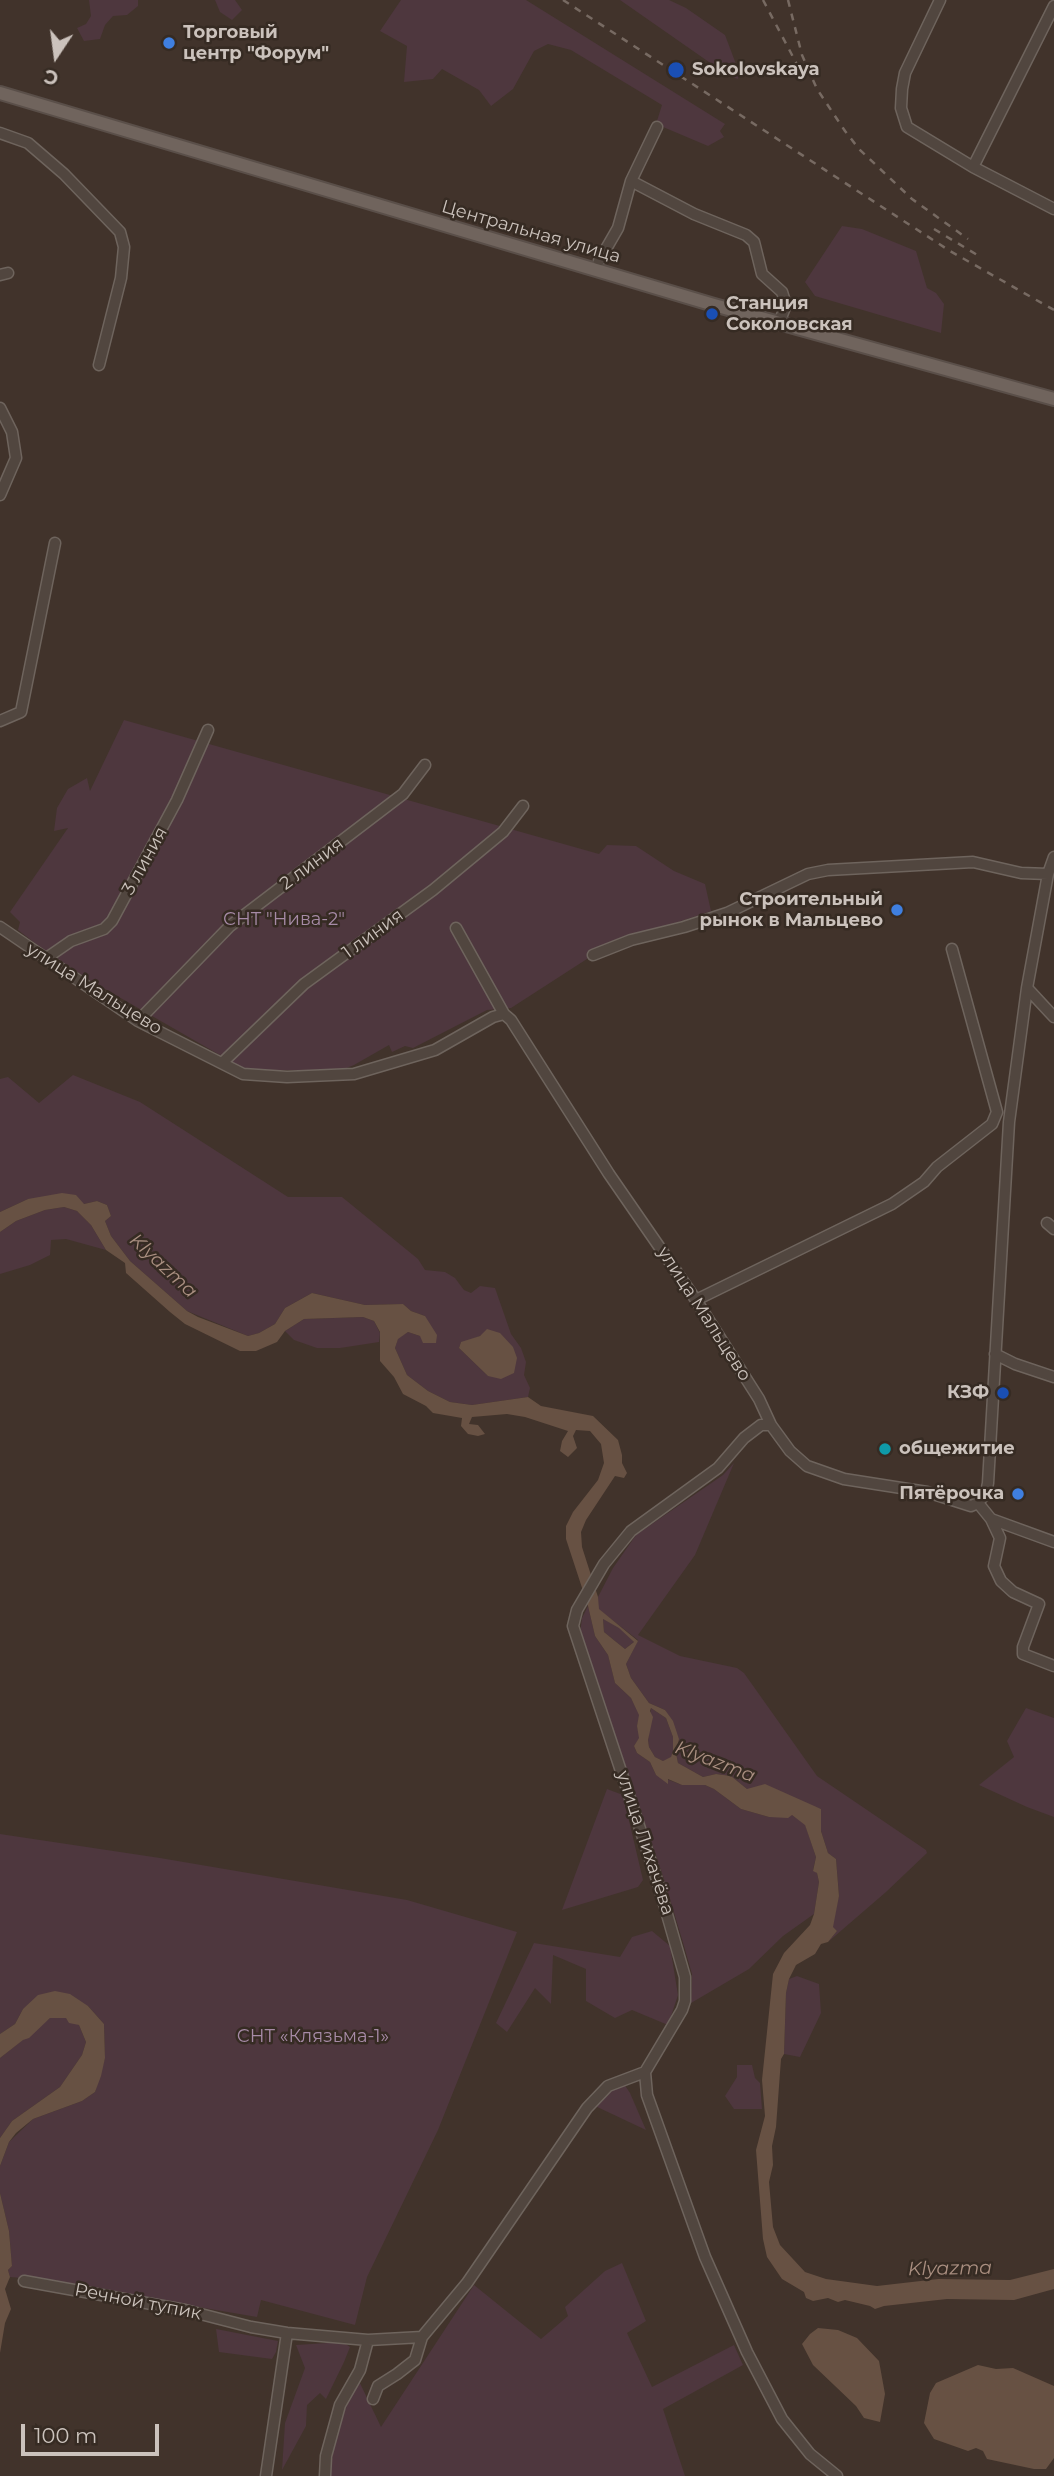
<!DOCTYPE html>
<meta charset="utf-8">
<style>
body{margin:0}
#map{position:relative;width:1054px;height:2476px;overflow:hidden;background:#41332b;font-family:Montserrat,sans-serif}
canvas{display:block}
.north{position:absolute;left:21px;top:21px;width:70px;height:70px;-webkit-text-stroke:5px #362b23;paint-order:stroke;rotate:193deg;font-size:19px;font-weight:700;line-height:28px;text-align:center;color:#cbc2bc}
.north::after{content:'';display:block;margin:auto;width:24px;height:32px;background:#cbc2bc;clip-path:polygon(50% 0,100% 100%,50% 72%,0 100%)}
.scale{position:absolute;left:21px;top:2424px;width:138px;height:32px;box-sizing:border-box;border:4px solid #cbc2bc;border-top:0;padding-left:9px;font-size:21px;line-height:24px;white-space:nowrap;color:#cbc2bc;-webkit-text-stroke:5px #362b23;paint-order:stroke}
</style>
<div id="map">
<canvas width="1054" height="2476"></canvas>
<div class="north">С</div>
<div class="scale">100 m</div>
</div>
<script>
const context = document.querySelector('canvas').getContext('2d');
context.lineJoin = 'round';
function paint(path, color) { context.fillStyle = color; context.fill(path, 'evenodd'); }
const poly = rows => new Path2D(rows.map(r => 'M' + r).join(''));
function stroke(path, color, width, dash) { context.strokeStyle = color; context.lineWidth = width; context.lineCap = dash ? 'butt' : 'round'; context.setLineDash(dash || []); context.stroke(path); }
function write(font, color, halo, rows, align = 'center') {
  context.font = font + ' Montserrat,sans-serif'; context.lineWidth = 5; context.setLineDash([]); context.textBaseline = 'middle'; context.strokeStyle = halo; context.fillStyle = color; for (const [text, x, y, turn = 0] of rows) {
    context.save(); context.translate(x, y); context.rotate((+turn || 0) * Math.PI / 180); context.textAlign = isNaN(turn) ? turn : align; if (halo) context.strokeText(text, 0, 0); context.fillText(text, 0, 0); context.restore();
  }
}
const green = poly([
 [89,0,138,0,138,6,127,15,113,16,105,25,100,39,84,41,77,28,86,24,91,16],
 [215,0,235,0,242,10,232,20,220,12],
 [401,0,526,0,725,124,720,131,724,137,708,146,656,124,662,105,571,50,548,44,534,51,513,89,491,106,479,90,442,69,433,79,404,82,407,46,380,31],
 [620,0,669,0,686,8,725,35,739,72,738,79,729,76],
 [842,226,862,229,916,251,927,288,936,293,944,304,941,333,815,296,805,282],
 [124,720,599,854,607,845,636,846,674,871,705,884,711,911,590,952,590,957,511,1008,487,1010,413,1048,405,1046,392,1052,389,1045,354,1065,342,1070,246,1070,65,966,18,930,20,922,10,912,68,828,54,831,57,808,68,789,87,778,90,791],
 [73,1075,140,1102,288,1197,342,1197,418,1259,425,1270,445,1272,455,1278,464,1290,471,1293,480,1286,495,1288,511,1334,521,1348,526,1362,524,1375,530,1388,528,1397,472,1405,450,1402,428,1391,407,1375,395,1348,398,1338,408,1332,420,1336,425,1316,411,1311,403,1304,365,1305,312,1293,285,1308,275,1324,259,1333,248,1336,187,1311,130,1261,111,1236,105,1221,111,1216,107,1205,97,1201,84,1204,28,1199,0,1212,0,1079,8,1077,39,1103],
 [484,1334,488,1376,459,1348,461,1342,467,1342],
 [64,1207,77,1211,91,1225,106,1250,66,1239,51,1240,50,1255,30,1265,0,1274,0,1232,16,1221,45,1210],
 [363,1317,374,1321,380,1333,379,1342,340,1348,317,1348,294,1340,285,1331,304,1319],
 [734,1463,695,1555,638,1635,680,1656,737,1668,744,1673,817,1776,926,1850,927,1853,886,1892,828,1942,837,1931,832,1927,839,1895,836,1859,828,1853,821,1831,821,1809,747,1789,731,1776,716,1774,703,1777,678,1763,676,1753,679,1739,665,1710,649,1703,631,1678,626,1664,638,1640,598,1609,598,1597,613,1568,636,1535,723,1475],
 [588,1606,595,1636,608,1655,615,1683,631,1698,640,1715,637,1726,640,1738,634,1746,637,1753,650,1762,656,1775,682,1785,705,1785,714,1789,741,1809,769,1817,792,1815,805,1824,816,1857,813,1870,817,1873,819,1882,814,1914,783,1936,749,1969,691,2003,692,1974,684,1946,663,1876,580,1634,582,1618],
 [603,1619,619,1627,634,1642,625,1649,615,1641,604,1632],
 [651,1708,666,1718,673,1737,673,1751,671,1758,663,1761,655,1757,649,1747,648,1740],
 [1026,1708,1054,1718,1054,1817,1027,1807,979,1785,1014,1757,1007,1741],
 [607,1789,623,1795,643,1880,638,1887,562,1910],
 [0,1834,160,1858,407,1900,517,1932,438,2130,367,2277,355,2325,261,2300,257,2317,34,2279,10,2277,8,2270,12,2266,9,2231,0,2193,0,2166,9,2142,33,2119,82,2101,95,2092,105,2058,104,2024,88,2006,23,2009,15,2024,0,2034],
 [652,1931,670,1946,678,1995,668,2025,632,2010,615,2018,586,2001,586,1969,553,1955,551,2004,535,1988,507,2032,496,2023,534,1943,620,1957,632,1937],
 [797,1976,819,1984,821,2013,800,2057,784,2054,786,1993,789,1979],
 [50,2018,66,2018,79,2025,86,2042,82,2055,60,2087,12,2121,0,2138,0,2058],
 [737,2065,752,2065,755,2078,760,2083,762,2109,734,2109,725,2096,737,2077],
 [624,2084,630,2093,646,2130,593,2105,612,2087],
 [622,2263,646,2321,627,2333,652,2387,734,2345,743,2365,663,2409,685,2476,330,2476,335,2434,358,2379,381,2427,474,2285,541,2339,568,2316,565,2307,605,2271],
 [216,2329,278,2341,276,2352,272,2359,219,2352],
 [343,2342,350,2347,344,2362,326,2399,320,2393,307,2405,306,2426,282,2470,285,2423,305,2368,296,2345]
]);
const water = poly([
 [62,1193,76,1195,84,1204,97,1201,107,1205,111,1216,105,1221,111,1236,130,1261,187,1311,198,1317,248,1336,259,1333,275,1324,285,1308,312,1293,365,1305,403,1304,411,1311,425,1316,437,1335,436,1343,423,1343,420,1336,408,1332,398,1339,395,1348,407,1375,428,1391,450,1402,472,1405,528,1397,541,1406,593,1416,618,1440,622,1455,622,1463,627,1473,624,1478,615,1476,586,1520,581,1532,582,1547,598,1597,599,1609,638,1641,626,1664,631,1678,649,1703,665,1710,673,1721,679,1739,676,1753,678,1763,703,1777,716,1774,731,1776,747,1789,765,1784,821,1809,821,1831,828,1853,836,1859,839,1896,833,1927,837,1931,828,1942,821,1944,815,1954,796,1965,789,1979,786,1993,784,2054,781,2059,776,2127,772,2146,773,2165,769,2182,773,2227,780,2245,805,2272,826,2279,877,2286,938,2279,1010,2280,1054,2269,1054,2289,1014,2300,947,2299,884,2306,875,2309,870,2306,845,2300,838,2302,828,2298,813,2301,806,2298,804,2292,782,2279,767,2257,763,2239,756,2150,765,2116,762,2080,773,1974,784,1953,810,1925,814,1914,819,1882,817,1873,813,1871,816,1857,805,1825,792,1815,788,1818,769,1817,741,1809,714,1789,705,1785,682,1785,668,1779,668,1784,656,1775,650,1762,637,1753,634,1746,639,1738,637,1726,639,1715,631,1698,615,1683,608,1655,595,1636,588,1606,566,1539,566,1526,573,1512,598,1480,604,1463,601,1444,590,1431,576,1430,573,1436,577,1448,568,1457,560,1451,562,1441,568,1431,525,1417,507,1414,472,1417,469,1424,478,1425,485,1434,478,1436,468,1434,461,1426,462,1418,433,1413,426,1406,403,1394,394,1377,380,1361,380,1332,374,1321,363,1317,304,1319,285,1331,277,1342,256,1351,240,1351,185,1324,170,1312,126,1273,125,1263,106,1250,91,1225,77,1211,64,1207,45,1210,16,1221,0,1232,0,1212,28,1199],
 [603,1619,619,1628,634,1642,625,1649,615,1641,604,1632],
 [651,1708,666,1718,673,1737,673,1751,671,1757,663,1761,655,1757,649,1747,648,1740,653,1717,650,1711],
 [487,1329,500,1333,513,1347,517,1358,514,1373,501,1379,488,1376,459,1348,461,1342,480,1336],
 [55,1991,70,1994,88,2006,104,2024,105,2058,101,2076,95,2092,82,2101,33,2119,16,2133,9,2142,0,2166,0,2138,12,2121,60,2087,82,2055,86,2042,79,2025,69,2023,66,2018,50,2018,29,2038,23,2040,0,2058,0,2034,15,2024,23,2009,38,1995],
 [0,2193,9,2231,12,2266,8,2270,10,2277,5,2289,11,2309,5,2323,0,2353],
 [818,2328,838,2330,857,2338,879,2361,885,2394,880,2422,864,2418,856,2406,813,2365,802,2344,810,2334],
 [978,2365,996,2369,1013,2368,1054,2386,1054,2458,1046,2469,1034,2469,987,2459,983,2451,976,2448,968,2451,934,2439,924,2423,930,2393,936,2383]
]);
const minor = poly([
 [940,0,905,73,902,89,901,108,907,127,973,167,1054,209],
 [0,133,28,143,64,174,120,232,124,247,121,278,99,365],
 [973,167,1054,6],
 [631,181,694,214,746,235,754,242,762,274,782,292,786,305,779,323],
 [599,261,618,228,631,181,657,127],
 [0,275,8,273],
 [0,408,12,432,16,458,0,495],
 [0,721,21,712,55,543],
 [0,927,138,1021,243,1074,287,1077,354,1074,435,1050,493,1017,504,1014],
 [456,928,504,1014,511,1020,609,1174,696,1300,759,1399,771,1425,790,1451,807,1466,844,1479,927,1492,971,1506,978,1503,986,1493,988,1483,1009,1122,1027,988,1048,874,1054,857],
 [593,955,631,940,684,927,727,913,808,874,828,870,973,862,1021,873,1048,874],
 [45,959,71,941,104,929,112,921,177,800,208,730],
 [1027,988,1054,1017],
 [138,1021,230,926,403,794,425,765],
 [222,1063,304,984,433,890,503,832,523,806],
 [1047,1223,1054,1229],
 [696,1300,892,1204,924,1182,937,1167,992,1124,997,1112,952,949],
 [995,1354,1015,1364,1054,1377],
 [771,1425,761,1425,744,1438,718,1468,631,1531,604,1564,577,1610,573,1626,658,1883,685,1977,685,2001,682,2010,645,2072,647,2095,705,2257,747,2352,782,2419,810,2454,837,2476],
 [978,1503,991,1519,1054,1542],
 [991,1519,1000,1538,994,1566,1001,1581,1013,1592,1039,1604,1023,1647,1023,1654,1054,1666],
 [24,2281,185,2310,251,2327,287,2333,368,2340,422,2337],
 [373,2399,378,2386,397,2374,415,2360,422,2337,467,2283,587,2108,608,2086,645,2072],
 [266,2476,287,2333],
 [325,2476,326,2456,340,2405,360,2370,368,2340]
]);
const major = poly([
 [0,93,714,305,1054,399]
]);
const rail = poly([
 [563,0,950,251,1054,310],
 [763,0,801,72],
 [788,0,802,55,817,89,845,131,859,149,912,199,968,239],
 [934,229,979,256]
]);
const markers = [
 [169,43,7,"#3f7fe0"],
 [676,70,9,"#1a4fb4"],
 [712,314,7,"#1a4fb4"],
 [897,910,7,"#3f7fe0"],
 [1003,1393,7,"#1a4fb4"],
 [885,1449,7,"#0f9aa8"],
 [1018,1494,7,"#3f7fe0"]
];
const poiNames = [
 ["Торговый",183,33],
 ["центр \"Форум\"",183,54],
 ["Sokolovskaya",692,70],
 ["Станция",726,304],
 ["Соколовская",726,325],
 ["Строительный",883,900,"right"],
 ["рынок в Мальцево",883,921,"right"],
 ["КЗФ",989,1393,"right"],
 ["общежитие",899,1449],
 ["Пятёрочка",1004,1494,"right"]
];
const streetNames = [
 ["Центральная улица",531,232,16],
 ["3 линия",145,861,-61],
 ["2 линия",312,864,-37],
 ["1 линия",373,934,-36],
 ["улица Мальцево",94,989,32],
 ["улица Мальцево",704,1314,57],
 ["улица Лихачёва",645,1843,72],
 ["Речной тупик",138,2302,11]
];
const parkNames = [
 ["СНТ \"Нива-2\"",284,920],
 ["СНТ «Клязьма-1»",313,2037]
];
const waterNames = [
 ["Klyazma",163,1266,43],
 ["Klyazma",715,1762,21],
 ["Klyazma",950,2269,-1]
];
paint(green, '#4e373e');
paint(water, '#675143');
stroke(minor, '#6e645d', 13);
stroke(major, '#5a4f49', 16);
stroke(minor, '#51463f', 10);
stroke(major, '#70645d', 12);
stroke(rail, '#776a62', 2.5, [7, 7]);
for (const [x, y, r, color] of markers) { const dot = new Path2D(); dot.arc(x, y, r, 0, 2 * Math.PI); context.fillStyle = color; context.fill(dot); stroke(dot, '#362b23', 2.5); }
write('bold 18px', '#cbc2bc', '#362b23', poiNames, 'left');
write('18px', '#cbc2bc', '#362b23', streetNames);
write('18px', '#a78ba7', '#362b23', parkNames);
write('italic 19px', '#aa8f81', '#362b23', waterNames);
</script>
